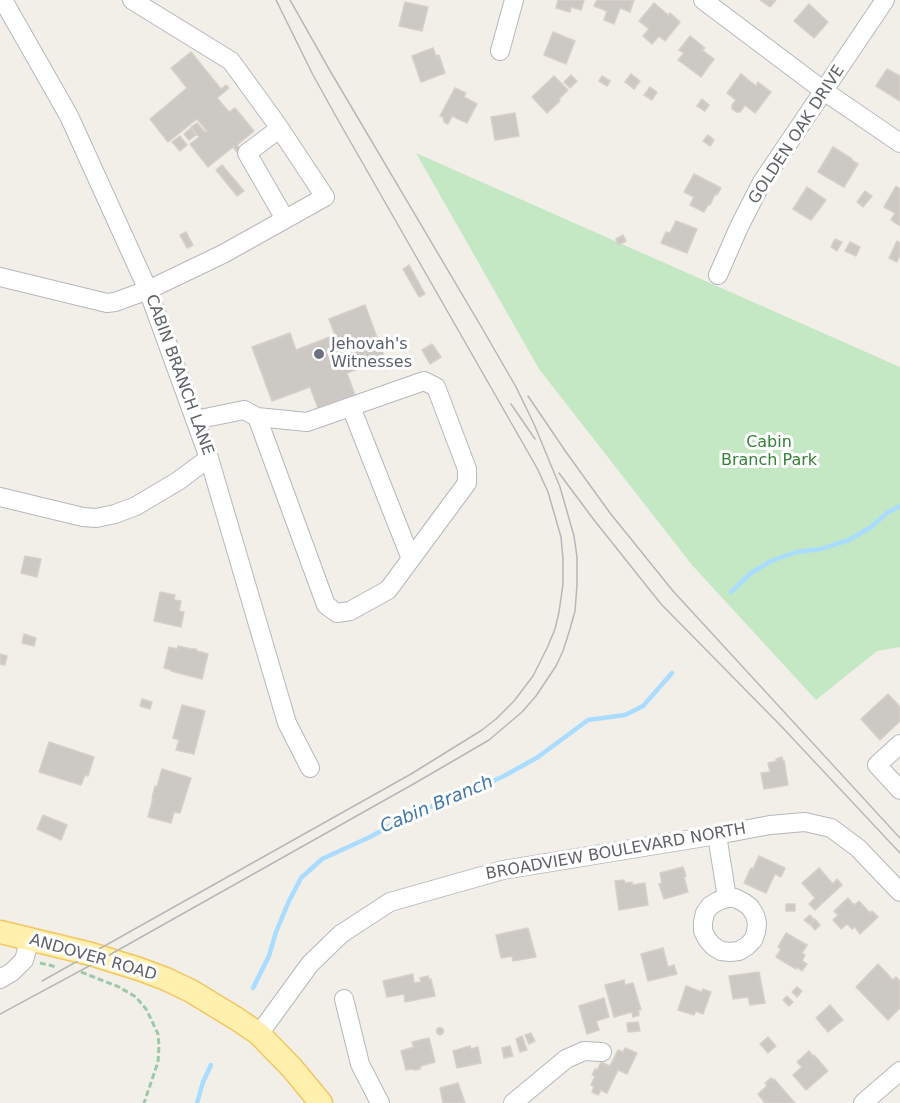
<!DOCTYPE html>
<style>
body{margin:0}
canvas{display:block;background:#f1efe8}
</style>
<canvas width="900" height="1103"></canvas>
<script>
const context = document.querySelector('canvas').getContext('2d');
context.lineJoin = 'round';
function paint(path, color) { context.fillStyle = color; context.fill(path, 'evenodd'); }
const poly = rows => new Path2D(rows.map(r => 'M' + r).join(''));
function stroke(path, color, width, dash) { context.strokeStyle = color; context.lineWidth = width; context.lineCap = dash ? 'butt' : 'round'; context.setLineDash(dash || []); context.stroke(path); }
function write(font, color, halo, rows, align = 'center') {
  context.font = font + ' "DejaVu Sans",sans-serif'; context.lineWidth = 6; context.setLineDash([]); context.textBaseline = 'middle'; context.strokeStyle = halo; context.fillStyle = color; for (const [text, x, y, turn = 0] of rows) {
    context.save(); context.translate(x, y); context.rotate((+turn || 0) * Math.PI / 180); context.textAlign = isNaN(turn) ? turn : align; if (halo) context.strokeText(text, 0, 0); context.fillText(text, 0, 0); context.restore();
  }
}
const green = poly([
 [416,153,900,367,900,647,877,651,816,700,692,565,539,369]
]);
const stream = poly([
 [731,592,751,573,771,561,796,552,821,549,849,540,871,527,887,513,900,506],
 [253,988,269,956,276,932,289,901,301,878,322,859,370,837,409,815,459,796,504,776,538,757,588,720,625,715,643,706,672,673],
 [197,1103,203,1082,211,1065]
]);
const building = poly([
 [558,0,584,0,581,10,571,7,570,12,556,8,558,0],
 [597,0,634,0,630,12,620,8,614,24,604,20,607,11,594,6,597,0],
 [760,0,776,0,770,7,760,0],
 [405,2,428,7,422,31,399,26,405,2],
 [654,3,668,15,670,13,680,22,665,41,659,36,652,44,643,36,649,29,639,21,654,3],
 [809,4,828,22,814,38,794,21,809,4],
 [553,32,575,41,566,64,544,55,553,32],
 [690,36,705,48,702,50,714,59,701,77,678,60,684,53,679,50,690,36],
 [433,48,436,56,439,55,445,73,421,82,412,56,433,48],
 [191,52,221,89,226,85,229,88,217,98,229,112,235,108,254,131,237,145,241,149,237,152,233,147,208,167,190,144,199,137,191,127,197,123,205,132,207,131,197,119,168,142,150,119,187,88,171,68,191,52],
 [887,69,900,76,900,101,876,86,887,69],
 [631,74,640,81,634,89,625,82,631,74],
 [741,74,756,86,758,82,771,92,755,113,745,105,740,112,737,112,732,109,732,105,736,100,727,93,741,74],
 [571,75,577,81,570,88,564,82,571,75],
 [554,76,568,90,559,99,560,101,547,113,532,97,554,76],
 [602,76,610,81,607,86,599,81,602,76],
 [650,87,657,92,652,100,644,95,650,87],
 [455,88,466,93,464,97,477,104,467,123,452,116,448,124,444,122,443,117,440,116,455,88],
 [702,99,709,105,705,111,697,106,702,99],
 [515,113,519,136,495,140,491,117,515,113],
 [191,128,196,135,189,140,184,134,191,128],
 [708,135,714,140,710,146,703,141,708,135],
 [180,136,187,145,180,151,172,142,180,136],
 [833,147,852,159,851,160,858,164,844,187,818,172,833,147],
 [222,165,244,191,237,196,216,170,222,165],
 [694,174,721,188,717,195,715,194,710,205,708,205,704,212,690,205,694,197,684,192,694,174],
 [896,186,900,189,900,226,891,220,895,213,884,207,896,186],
 [807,187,826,200,811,220,793,209,807,187],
 [865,191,872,196,863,207,857,202,865,191],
 [676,221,697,229,687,253,661,243,666,232,670,233,676,221],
 [186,232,193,245,187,248,180,235,186,232],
 [623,235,626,241,618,245,616,239,623,235],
 [835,239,842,242,837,251,831,247,835,239],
 [897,241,900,243,900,255,897,262,889,258,897,241],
 [850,242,860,247,856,256,845,251,850,242],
 [409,265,425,294,419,297,403,269,409,265],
 [365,305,385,359,347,373,355,395,318,408,310,387,272,401,252,347,290,333,296,350,335,335,329,319,365,305],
 [432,344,441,357,430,364,422,350,432,344],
 [25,556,41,559,37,577,21,573,25,556],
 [160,592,175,595,174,600,181,601,179,611,184,612,181,627,154,621,160,592],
 [24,634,36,638,34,646,22,643,24,634],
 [178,646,191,649,196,649,197,651,208,654,202,679,171,671,172,670,164,668,169,647,177,649,178,646],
 [0,654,7,656,5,665,0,664,0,654],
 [888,694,900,707,900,721,880,740,861,719,888,694],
 [142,699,152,702,150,709,140,706,142,699],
 [182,705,205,711,194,754,176,750,179,740,173,738,182,705],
 [49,742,94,757,88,776,85,775,81,785,39,772,49,742],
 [782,757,782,761,784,760,788,785,764,789,761,773,770,772,768,763,777,761,776,759,782,757],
 [162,769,191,778,180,813,174,812,171,823,148,817,153,798,152,798,155,786,157,787,162,769],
 [43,815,67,825,61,840,37,829,43,815],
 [759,856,785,868,781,877,775,874,766,893,744,883,751,868,753,869,759,856],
 [683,867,686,876,684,877,688,892,664,899,659,884,662,883,660,873,683,867],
 [819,868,833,884,837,879,842,885,815,910,809,904,815,898,802,883,819,868],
 [624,880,625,883,632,882,632,885,645,883,648,905,619,910,615,881,624,880],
 [848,898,854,905,859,901,870,913,872,911,878,917,860,934,855,927,852,929,847,924,841,929,833,920,838,915,834,911,848,898],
 [786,904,795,904,795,911,786,911,786,904],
 [810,915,814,920,809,924,804,920,810,915],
 [815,919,820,925,815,930,810,924,815,919],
 [528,928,536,957,513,961,512,956,501,958,496,935,528,928],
 [786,933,807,945,802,953,805,955,802,961,807,964,802,971,797,967,796,969,776,957,781,949,778,947,786,933],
 [663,948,668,967,674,965,677,974,648,981,641,954,663,948],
 [878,964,893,980,896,977,900,981,900,1008,888,1020,856,987,878,964],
 [759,972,765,1003,750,1005,748,997,733,999,729,976,759,972],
 [413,974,414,983,421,982,420,978,428,976,429,979,431,979,435,996,405,1002,404,994,387,997,383,981,413,974],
 [624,980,625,985,633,983,641,1010,638,1010,639,1015,633,1017,632,1012,614,1017,605,985,624,980],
 [686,986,702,992,703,989,711,992,703,1014,696,1011,694,1015,678,1010,686,986],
 [797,987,802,991,797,997,792,992,797,987],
 [787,996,793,1002,789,1006,783,1000,787,996],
 [604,998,609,1017,596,1021,599,1030,587,1034,579,1006,604,998],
 [830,1005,843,1020,828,1032,816,1018,830,1005],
 [638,1022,640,1031,628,1032,627,1023,638,1022],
 '436.5 1031a3.5 3.5 0 1 1 7 0a3.5 3.5 0 1 1-7 0Z',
 [531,1033,535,1041,529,1044,525,1035,531,1033],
 [522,1036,527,1050,520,1052,516,1039,522,1036],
 [768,1037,776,1046,768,1053,760,1044,768,1037],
 [429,1038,435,1062,421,1066,420,1069,416,1070,412,1069,406,1070,401,1051,414,1047,412,1042,429,1038],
 [470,1046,471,1049,478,1047,481,1063,457,1068,453,1051,470,1046],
 [510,1046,513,1056,504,1058,502,1048,510,1046],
 [625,1048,637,1053,627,1074,618,1070,607,1093,601,1090,598,1095,592,1092,594,1087,591,1085,595,1076,592,1075,595,1069,597,1070,601,1062,610,1066,618,1050,623,1052,625,1048],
 [809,1051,813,1056,814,1055,828,1071,806,1090,793,1075,802,1067,797,1062,809,1051],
 [771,1078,773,1080,774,1079,795,1103,765,1103,758,1094,767,1086,765,1083,771,1078],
 [458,1083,465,1103,443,1103,440,1088,458,1083]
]);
const path = poly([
 [40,963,57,967],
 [81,972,119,987,136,997,146,1009,151,1019,158,1034,159,1046,158,1062,144,1103]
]);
const minor = poly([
 [3,0,69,116,148,290,209,458,287,723,310,768],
 [703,0,824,91,900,143],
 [500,51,514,0],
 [279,129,247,153,285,219],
 [718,275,739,227,762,182,885,0],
 [0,277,107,303,115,302,148,290,223,254,325,197,276,123,231,61,132,0],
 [351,407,411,559],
 [195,420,244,410,257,417,326,605,337,613,350,611,388,590,467,483,467,469,436,387,424,381,307,422,257,417],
 [0,497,83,517,96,518,115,514,136,506,178,481,209,458],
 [900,744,877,765,900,790],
 [717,835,727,898,718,901,710,906,705,913,703,922,703,931,707,939,713,946,721,951,730,952,739,951,747,946,753,940,756,932,757,923,755,915,750,907,743,902,735,898,727,898],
 [0,979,12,972,24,960,30,939],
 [344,999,360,1064,380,1103],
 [259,1034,310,964,341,934,390,902,503,870,717,835,770,825,805,822,831,828,858,848,900,892],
 [513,1103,566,1059,584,1051,602,1052],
 [863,1103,900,1071]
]);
const major = poly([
 [0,932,91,954,139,969,166,979,191,991,237,1019,259,1034,292,1068,321,1103]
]);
const tram = poly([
 [528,396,566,452,610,513,673,591,900,838],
 [511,404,535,439],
 [559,473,594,520,661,604,782,727,900,853],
 [42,981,411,774,482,730,496,719,514,701,533,676,548,646,555,629,559,612,563,584,563,559,561,537,548,492,537,468,338,120,313,75,276,0],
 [0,1014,104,958,417,782,489,740,522,712,536,696,556,666,563,651,570,629,575,611,577,585,577,557,574,536,560,487,534,424,516,387,482,328,329,69,290,0]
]);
const markers = [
 [319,354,6,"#6b7280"]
];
const streetNames = [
 ["GOLDEN OAK DRIVE",797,135,-57],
 ["CABIN BRANCH LANE",179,375,70],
 ["BROADVIEW BOULEVARD NORTH",616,852,-10],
 ["ANDOVER ROAD",93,958,16]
];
const worshipNames = [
 ["Jehovah's",331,345],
 ["Witnesses",331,363]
];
const parkNames = [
 ["Cabin",769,443],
 ["Branch Park",769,461]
];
const waterNames = [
 ["Cabin Branch",437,805,-23]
];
paint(green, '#c5e8c4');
stroke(stream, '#a9dcff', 4.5);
paint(building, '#ccc9c5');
stroke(building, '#d6d0c6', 1.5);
stroke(minor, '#b5b8bc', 20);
stroke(major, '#f3c65f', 25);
stroke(path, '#9dc9a8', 3, [6, 3]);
stroke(minor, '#fff', 18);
stroke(major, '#fff0ae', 22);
stroke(tram, '#b6b7b8', 1.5);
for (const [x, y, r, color] of markers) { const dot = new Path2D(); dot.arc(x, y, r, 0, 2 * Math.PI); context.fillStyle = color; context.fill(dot); stroke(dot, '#fff', 2); }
write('16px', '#5f6368', '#fff', streetNames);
write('16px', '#5b616d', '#fff', worshipNames, 'left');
write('16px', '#338235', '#fff', parkNames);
write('italic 18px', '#4177aa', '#fff', waterNames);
</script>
